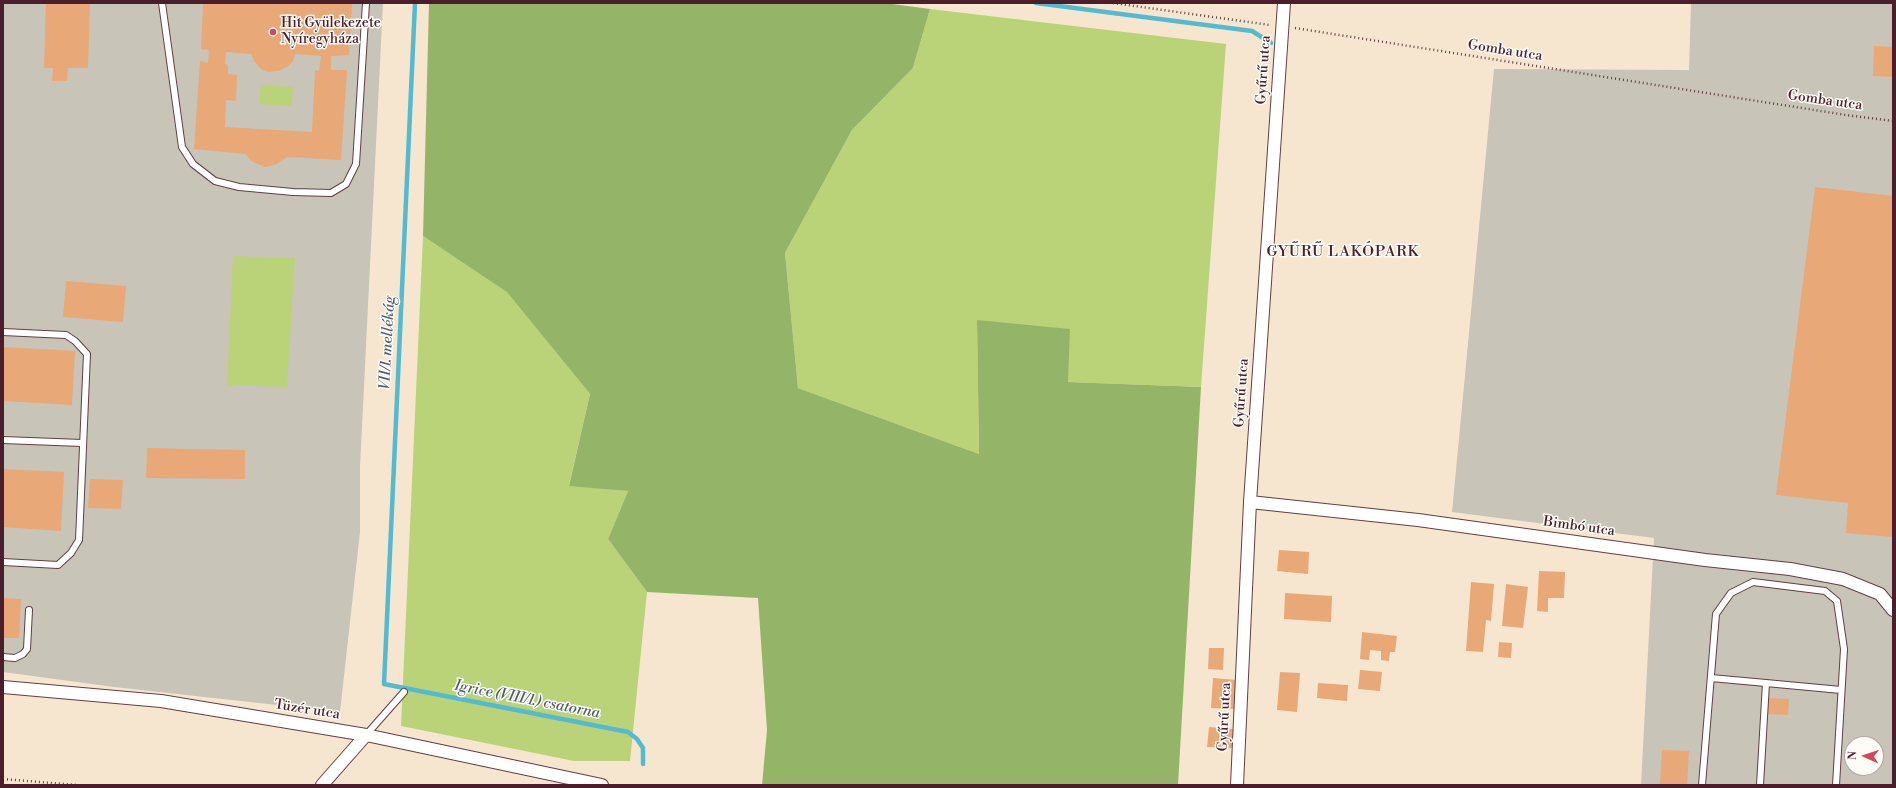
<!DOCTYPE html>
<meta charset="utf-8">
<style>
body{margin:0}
#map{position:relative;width:1896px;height:788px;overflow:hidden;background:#f6e6d0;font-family:"Libre Bodoni",serif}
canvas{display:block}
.frame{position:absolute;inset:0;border:4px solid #4a1f2b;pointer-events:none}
.north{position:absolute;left:1844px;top:736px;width:40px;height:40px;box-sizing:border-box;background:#fdfcf7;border:1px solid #b5a4a5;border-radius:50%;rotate:273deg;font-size:11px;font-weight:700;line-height:16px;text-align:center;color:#4a1f2b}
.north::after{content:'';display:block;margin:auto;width:14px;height:18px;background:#d1495b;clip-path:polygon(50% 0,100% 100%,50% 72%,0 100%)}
</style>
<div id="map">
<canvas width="1896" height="788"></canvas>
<div class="frame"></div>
<div class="north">N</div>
</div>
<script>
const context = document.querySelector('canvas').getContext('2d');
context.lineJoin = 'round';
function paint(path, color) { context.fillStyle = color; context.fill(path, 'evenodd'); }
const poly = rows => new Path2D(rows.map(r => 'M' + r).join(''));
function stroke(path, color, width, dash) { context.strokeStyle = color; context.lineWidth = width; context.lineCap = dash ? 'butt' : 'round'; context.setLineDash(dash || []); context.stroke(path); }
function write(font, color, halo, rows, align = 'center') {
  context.font = font + ' "Libre Bodoni",serif'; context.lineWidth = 3; context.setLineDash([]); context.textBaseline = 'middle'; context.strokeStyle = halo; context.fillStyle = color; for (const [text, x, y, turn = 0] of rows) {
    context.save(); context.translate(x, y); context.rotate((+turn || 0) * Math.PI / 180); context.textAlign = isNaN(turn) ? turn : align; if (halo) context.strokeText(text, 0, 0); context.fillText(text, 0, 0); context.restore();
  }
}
const industrial = poly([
 [3,3,383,3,360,467,360,532,340,712,114,687,3,672],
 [1691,3,1893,3,1893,785,1641,785,1654,538,1452,512,1494,69,1689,70],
 [1852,744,1876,744,1876,768,1852,768]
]);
const green = poly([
 [930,9,1226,44,1201,387,1068,382,977,320,979,454,798,388,785,253,852,130,913,68],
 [261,85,293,87,292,106,259,104],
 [423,236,507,291,590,394,569,485,628,491,608,539,647,592,630,761,574,761,401,726],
 [233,256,295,258,287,387,227,385]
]);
const forest = poly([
 [429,3,885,3,930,9,913,68,852,130,785,253,798,388,979,454,977,320,1070,329,1068,382,1201,387,1178,785,762,785,767,730,758,598,647,592,608,539,628,491,569,486,590,394,507,292,423,236]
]);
const stream = poly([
 [415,3,384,684,628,732,637,739,643,748,643,764],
 [1036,3,1252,31,1271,43]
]);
const building = poly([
 [46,3,90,3,88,68,68,68,67,81,52,81,53,68,44,68],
 [203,3,352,3,349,55,331,56,331,70,347,70,341,160,287,157,277,164,265,167,253,162,245,154,194,149,200,61,208,63,209,50,201,49],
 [226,52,251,54,254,61,261,69,269,72,278,71,287,67,293,61,295,54,321,56,319,71,315,70,312,132,225,127,226,100,236,101,237,75,228,74,228,65,225,64],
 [1874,46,1893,47,1893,77,1873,76],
 [1815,187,1893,196,1893,537,1846,533,1848,503,1776,495],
 [66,281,126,286,123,322,63,317],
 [3,347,75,351,72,405,3,401],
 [147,448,245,450,245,479,146,478],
 [3,469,64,472,61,531,3,527],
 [90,479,123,480,121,509,88,508],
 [1279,550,1309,552,1308,574,1277,571],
 [1539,571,1565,572,1564,598,1548,598,1548,612,1537,611],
 [1471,582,1494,584,1491,621,1486,620,1483,652,1466,651],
 [1506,584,1528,587,1523,628,1502,626],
 [1285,593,1332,596,1331,622,1284,619],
 [3,598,21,599,19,638,3,638],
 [1362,632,1397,636,1395,652,1390,652,1389,661,1381,660,1381,651,1370,650,1369,660,1360,659],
 [1499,642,1512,643,1511,658,1498,657],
 [1209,648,1224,648,1223,670,1208,669],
 [1360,670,1382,672,1380,691,1358,689],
 [1280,672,1300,673,1297,712,1277,710],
 [1213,678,1237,680,1235,709,1211,708],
 [1318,683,1348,685,1347,701,1317,698],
 [1768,698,1789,699,1788,715,1767,714],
 [1209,727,1233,729,1232,748,1207,747],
 [1662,750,1689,751,1687,785,1660,785]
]);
const path = poly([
 [1113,3,1270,25],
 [1295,28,1846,115,1893,121],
 [3,779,77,785]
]);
const service = poly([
 [162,3,182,147,193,164,215,181,239,187,293,192,331,193,346,184,356,164,366,3],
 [3,332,66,335,75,341,87,354,79,540,71,553,58,565,3,562],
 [3,440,82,443],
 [3,657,15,658,23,654,27,649,29,610],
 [1711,678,1766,683,1760,785],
 [1766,683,1841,690],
 [366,735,404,692],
 [1702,785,1716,614,1731,593,1753,582,1825,591,1837,601,1844,649,1836,785]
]);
const minor = poly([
 [1250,502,1418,520,1705,560,1790,569,1843,579,1880,594,1893,610],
 [3,687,161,701,366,735,602,785],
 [322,785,366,735],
 [1237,785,1250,502,1284,3]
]);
const markers = [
 [273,32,4,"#d1495b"]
];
const poiNames = [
 ["Hit Gyülekezete",281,24],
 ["Nyíregyháza",281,40]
];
const streetNames = [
 ["Gomba utca",1505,51,9],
 ["Gyűrű utca",1264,70,-86],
 ["Gomba utca",1825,101,8],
 ["Gyűrű utca",1242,393,-86],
 ["Bimbó utca",1579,527,8],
 ["Tüzér utca",307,710,9],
 ["Gyűrű utca",1225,717,-87]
];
const neighbourhoodNames = [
 ["GYŰRŰ LAKÓPARK",1343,252]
];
const waterNames = [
 ["VII/1. mellékág",388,343,-87],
 ["Igrice (VIII/1.) csatorna",527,700,11]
];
paint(industrial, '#c8c4b8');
paint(green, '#bbd378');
paint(forest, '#94b568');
stroke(stream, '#53bad0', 4.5);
paint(building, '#e9a877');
stroke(service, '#643d44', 8);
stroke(minor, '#643d44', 14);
stroke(path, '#643d44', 2.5, [1, 3]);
stroke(service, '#fff', 6);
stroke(minor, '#fff', 12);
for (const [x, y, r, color] of markers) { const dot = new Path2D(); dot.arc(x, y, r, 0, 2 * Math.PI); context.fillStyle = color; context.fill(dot); stroke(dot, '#fdfcf7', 1.5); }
write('14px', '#4a1f2b', '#fdfcf7', poiNames, 'left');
write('14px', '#4a1f2b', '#fdfcf7', streetNames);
context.letterSpacing = '1px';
write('15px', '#4a1f2b', '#fdfcf7', neighbourhoodNames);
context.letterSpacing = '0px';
write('italic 15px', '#4e5d6d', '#fdfcf7', waterNames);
</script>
